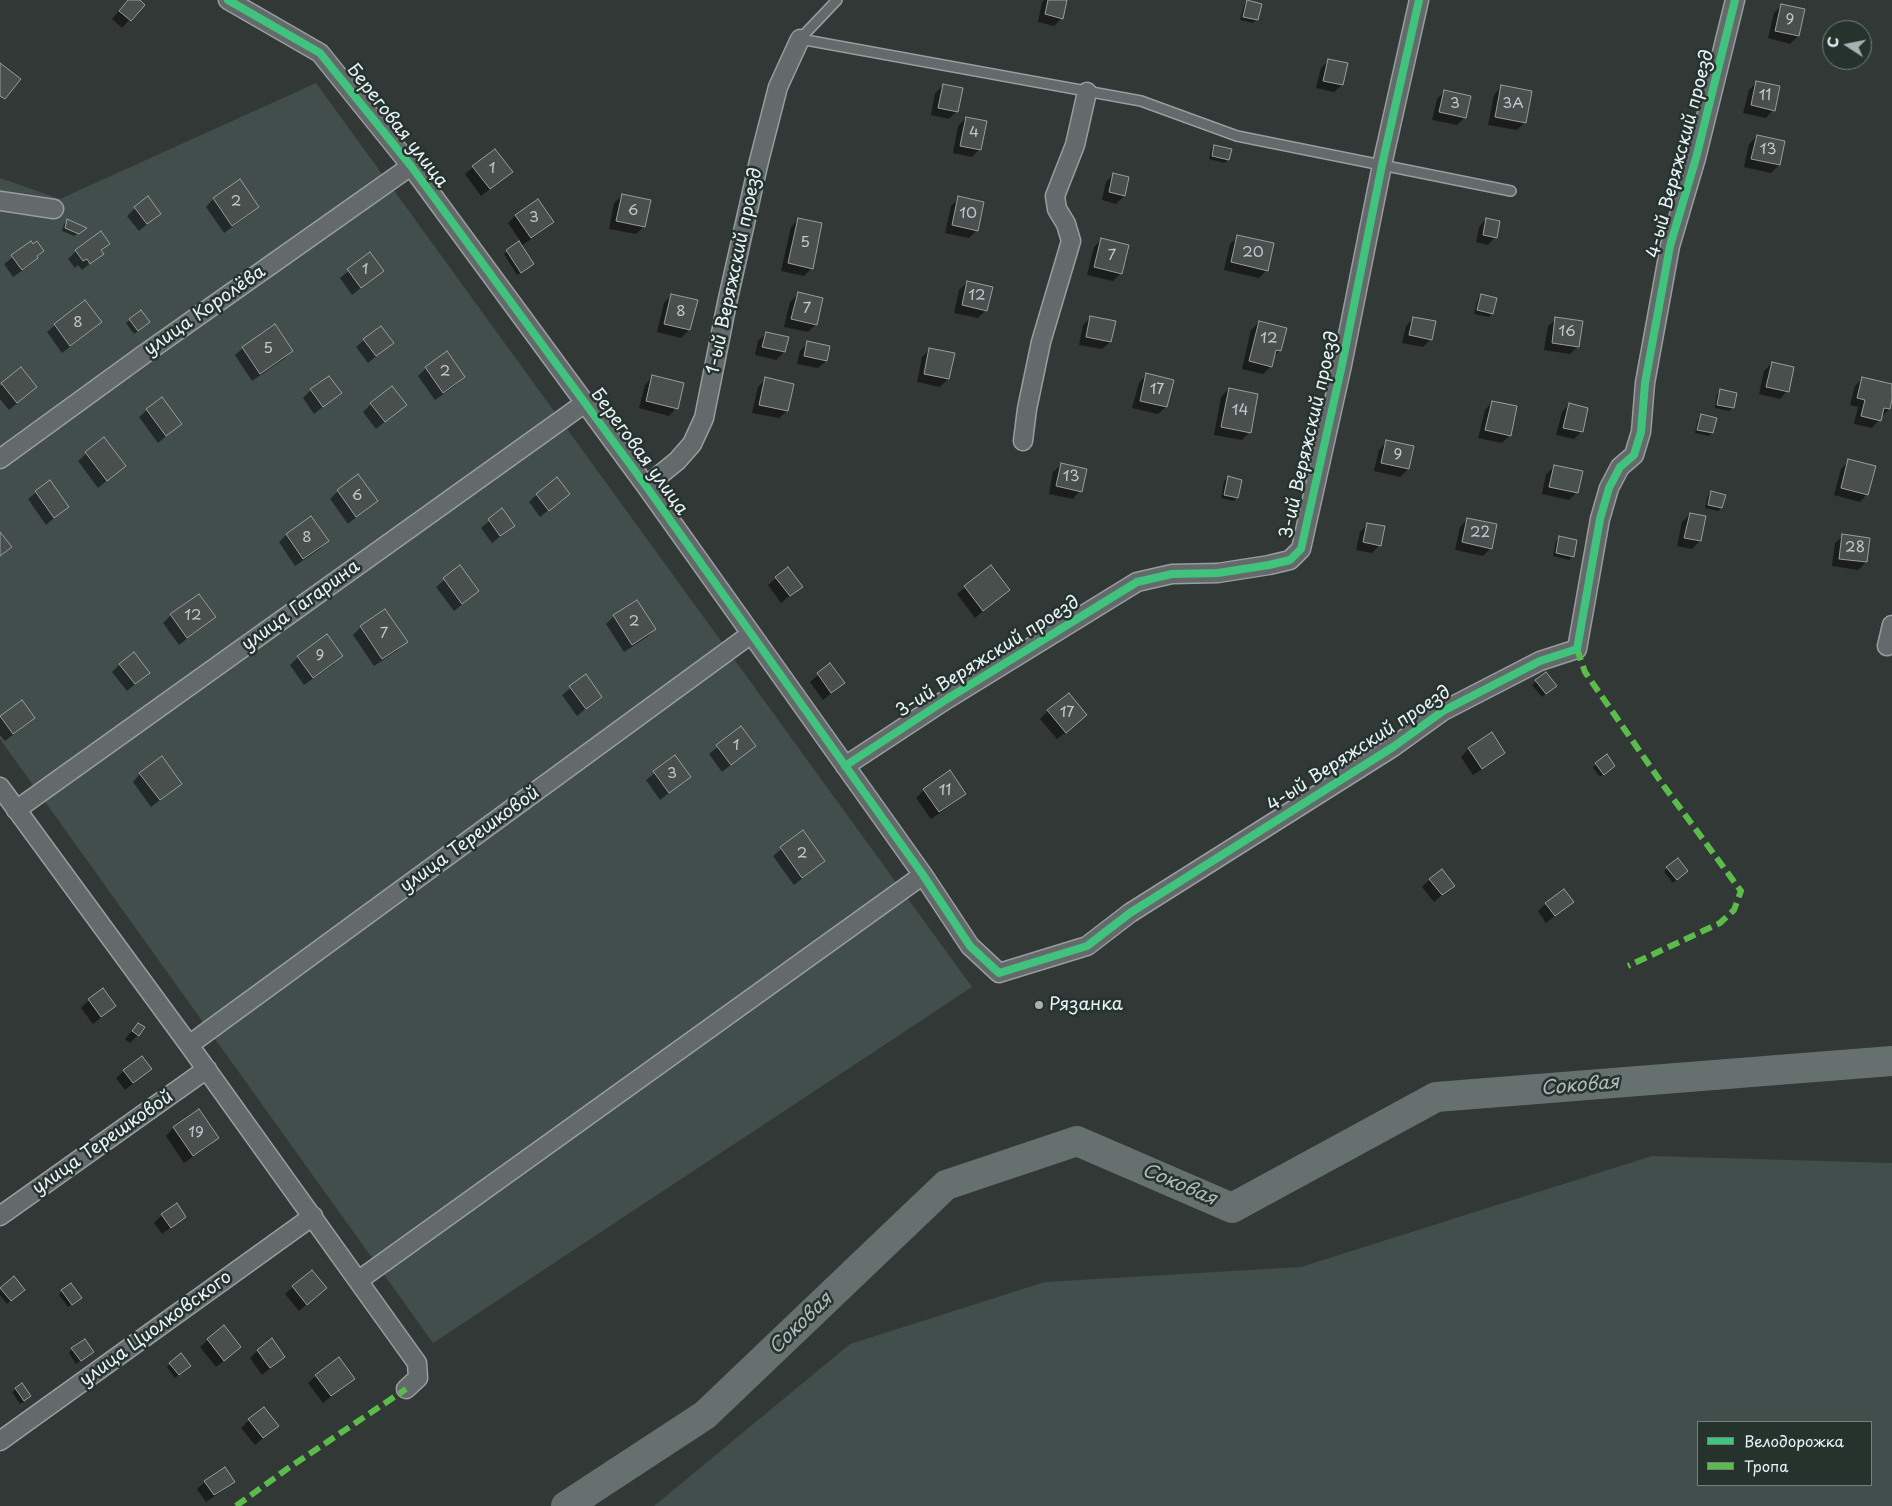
<!DOCTYPE html>
<meta charset="utf-8">
<style>
body{margin:0}
#map{position:relative;width:1892px;height:1506px;overflow:hidden;background:#313835;font-family:"Playpen Sans",sans-serif}
canvas{display:block}
.legend{position:absolute;left:1697px;top:1421px;width:175px;height:65px;box-sizing:border-box;background:#26332d;border:1px solid #747f7e;margin:0;padding:6px 9px;list-style:none;font-size:15px;color:#e8f1f8}
.legend li{display:flex;align-items:center;gap:10px;height:25px}
.legend b{width:25px;border:1px solid #747f7e}
.north{position:absolute;left:1822px;top:20px;width:50px;height:50px;box-sizing:border-box;background:#26332d;border:1px solid #747f7e;border-radius:50%;rotate:281deg;font-size:14px;font-weight:700;line-height:20px;text-align:center;color:#e8f1f8}
.north::after{content:'';display:block;margin:auto;width:18px;height:22px;background:#a8b0b4;clip-path:polygon(50% 0,100% 100%,50% 72%,0 100%)}
</style>
<div id="map">
<canvas width="1892" height="1506"></canvas>
<ul class="legend">
<li><b style="height:6px;background:#40c37c"></b>Велодорожка</li>
<li><b style="height:6px;background:#5cbc4b"></b>Тропа</li>
</ul>
<div class="north">С</div>
</div>
<script>
const context = document.querySelector('canvas').getContext('2d');
context.lineJoin = 'round';
function paint(path, color) { context.fillStyle = color; context.fill(path, 'evenodd'); }
const poly = rows => new Path2D(rows.map(r => 'M' + r).join(''));
function stroke(path, color, width, dash) { context.strokeStyle = color; context.lineWidth = width; context.lineCap = dash ? 'butt' : 'round'; context.setLineDash(dash || []); context.stroke(path); }
function write(font, color, halo, rows, align = 'center') {
  context.font = font + ' "Playpen Sans",sans-serif'; context.lineWidth = 5; context.setLineDash([]); context.textBaseline = 'middle'; context.strokeStyle = halo; context.fillStyle = color; for (const [text, x, y, turn = 0] of rows) {
    context.save(); context.translate(x, y); context.rotate((+turn || 0) * Math.PI / 180); context.textAlign = isNaN(turn) ? turn : align; if (halo) context.strokeText(text, 0, 0); context.fillText(text, 0, 0); context.restore();
  }
}
const green = poly([
 [316,83,972,987,433,1343,0,739,0,178,60,199],
 [1652,1156,1892,1163,1892,1506,654,1506,850,1344,1045,1282,1301,1267],
 [1698,1422,1871,1422,1871,1485,1698,1485]
]);
const shadow = poly([
 [128,0,138,0,143,5,122,28,112,19],
 [1044,0,1066,0,1062,18,1054,26,1038,22,1042,2],
 [1247,2,1257,19,1253,23,1240,20,1244,5],
 [1782,5,1798,36,1790,44,1768,38,1774,13],
 [1329,60,1342,85,1334,92,1316,88,1321,68],
 [1757,82,1773,110,1766,118,1743,113,1749,90],
 [943,86,957,111,949,119,931,115,935,93],
 [1501,87,1525,122,1517,130,1488,125,1494,95],
 [1445,91,1465,117,1457,125,1432,120,1437,99],
 [966,118,980,149,972,157,953,153,958,126],
 [1757,136,1784,142,1779,165,1771,173,1744,167,1749,144],
 [1215,146,1228,159,1225,163,1209,159,1211,150],
 [473,167,511,172,481,196,465,174],
 [1114,174,1128,177,1124,196,1116,204,1102,200,1106,182],
 [239,181,258,207,250,214,224,233,206,207,213,199],
 [622,196,644,226,636,234,609,229,614,203],
 [959,198,977,230,969,238,945,233,951,206],
 [135,208,160,213,139,231,127,216],
 [516,215,552,222,544,230,521,246,533,264,517,275,504,254,521,242,508,223],
 [799,219,812,268,804,276,781,271,791,227],
 [1486,219,1495,237,1488,245,1476,242,1479,227],
 [68,220,82,231,74,236,62,231,64,224],
 [1238,237,1267,270,1259,278,1224,270,1230,244],
 [1102,239,1121,273,1113,281,1087,275,1094,247],
 [31,243,43,251,29,266,13,277,4,264],
 [108,244,101,251,102,254,82,270,78,265,75,268,68,259,76,251],
 [370,254,382,271,352,295,340,278],
 [967,283,986,310,978,318,954,313,959,290],
 [798,294,816,324,808,332,784,327,790,302],
 [671,295,696,301,689,330,681,338,657,332,664,303],
 [1481,295,1492,314,1489,317,1474,314,1478,299],
 [141,312,145,326,134,334,126,323],
 [1091,317,1110,342,1102,349,1079,345,1083,325],
 [1414,318,1431,339,1423,347,1402,343,1406,326],
 [1556,319,1578,346,1570,354,1544,350,1548,326],
 [101,322,62,353,47,332,55,325],
 [1259,322,1280,350,1273,358,1271,366,1263,374,1242,369,1251,330],
 [766,334,784,352,776,360,755,355,758,341],
 [364,340,392,343,368,363,356,347],
 [808,343,826,361,818,368,797,364,800,351],
 [243,348,292,351,284,359,252,381,235,355],
 [930,349,948,379,940,387,917,382,922,357],
 [1772,363,1787,391,1780,399,1759,394,1764,371],
 [426,368,464,377,456,385,435,400,418,376],
 [21,369,36,387,9,410,0,399,0,386],
 [1146,375,1166,407,1158,414,1132,408,1139,383],
 [652,377,676,408,669,416,639,408,645,385],
 [1863,378,1892,385,1889,409,1872,428,1854,424,1858,407,1850,405,1855,386],
 [766,379,787,411,779,418,752,413,758,387],
 [1229,389,1250,432,1242,440,1214,435,1221,397],
 [311,390,340,393,314,414,303,398],
 [1721,391,1732,408,1729,411,1715,408,1717,394],
 [1492,402,1510,435,1502,443,1478,438,1485,410],
 [371,404,405,405,376,429,363,412],
 [1569,404,1582,431,1574,439,1556,435,1562,412],
 [147,410,180,424,158,443,139,417],
 [1701,416,1712,433,1709,436,1695,433,1698,419],
 [103,439,124,466,98,488,78,461],
 [1386,442,1408,469,1400,477,1374,471,1379,450],
 [1849,461,1867,494,1860,502,1834,495,1841,469],
 [1061,465,1080,491,1073,499,1049,494,1053,472],
 [1554,467,1577,492,1569,500,1542,494,1546,474],
 [1228,478,1237,497,1234,501,1221,498,1224,481],
 [49,482,67,507,46,525,28,499],
 [338,491,376,501,348,524,330,499],
 [1711,493,1721,508,1718,511,1705,508,1708,496],
 [568,494,540,517,529,502,536,495],
 [502,510,514,525,492,543,481,528],
 [1690,514,1705,517,1700,541,1692,549,1677,546,1682,522],
 [311,518,327,541,320,549,295,566,279,542,286,535],
 [1468,519,1491,548,1483,556,1455,550,1460,527],
 [1368,524,1380,545,1372,553,1356,550,1360,532],
 [1843,536,1866,562,1858,570,1832,566,1835,543],
 [1560,538,1573,556,1569,560,1553,556,1556,541],
 [460,567,478,591,454,611,436,587],
 [991,567,1008,590,975,618,957,594],
 [787,569,801,586,781,603,768,585],
 [636,601,655,629,647,637,624,652,606,624,614,616],
 [385,611,406,642,398,650,374,666,353,635,361,627],
 [171,615,214,617,179,645,163,623],
 [341,656,334,664,304,685,290,665,298,657],
 [120,664,148,673,127,691,112,672],
 [830,665,843,683,823,700,810,682],
 [1546,673,1552,689,1542,697,1532,685],
 [585,676,601,696,577,716,562,695],
 [21,702,34,718,5,741,0,735,0,718],
 [1048,711,1078,723,1057,739,1040,719],
 [741,728,754,746,722,772,709,754],
 [1491,734,1504,753,1496,760,1473,775,1461,757,1468,749],
 [675,757,689,777,660,800,646,780],
 [1596,764,1610,769,1600,777,1593,768],
 [140,774,180,784,151,807,133,782],
 [924,790,964,793,957,801,931,819,916,798],
 [802,832,824,861,794,885,773,856],
 [1667,868,1683,874,1673,883,1664,872],
 [1430,879,1453,886,1434,902,1422,887],
 [1572,902,1546,923,1538,911,1546,904],
 [89,1000,114,1006,93,1024,81,1008],
 [138,1024,138,1035,130,1043,125,1039],
 [150,1069,125,1090,116,1078,124,1071],
 [198,1111,217,1138,209,1146,184,1163,166,1136,173,1128],
 [162,1215,185,1217,162,1234,154,1223],
 [13,1278,20,1293,7,1304,0,1295,0,1290],
 [293,1287,325,1288,299,1311,285,1294],
 [62,1291,77,1301,68,1307,59,1295],
 [208,1340,240,1347,216,1367,200,1347],
 [72,1349,88,1355,76,1364,69,1353],
 [258,1350,284,1357,262,1375,250,1358],
 [170,1364,186,1369,175,1378,167,1367],
 [316,1376,353,1378,323,1403,308,1383],
 [22,1385,26,1400,20,1404,12,1392],
 [249,1420,277,1426,255,1445,241,1428],
 [233,1481,225,1489,206,1502,197,1489,205,1482]
]);
const river = poly([
 [566,1506,705,1415,946,1185,1077,1141,1232,1208,1436,1097,1892,1061]
]);
const building = poly([
 [128,0,140,0,145,5,131,21,119,11,128,0],
 [1048,0,1067,0,1063,19,1045,14,1048,0],
 [1247,0,1262,4,1258,20,1243,17,1247,0],
 [1781,4,1805,9,1799,36,1775,31,1781,4],
 [1328,59,1348,63,1343,85,1323,81,1328,59],
 [0,63,21,79,5,99,0,96,0,63],
 [1756,81,1780,86,1775,111,1751,105,1756,81],
 [943,84,963,88,958,112,938,108,943,84],
 [1501,85,1532,91,1526,123,1495,117,1501,85],
 [1444,90,1471,96,1466,118,1439,112,1444,90],
 [966,117,987,121,981,150,960,146,966,117],
 [1757,135,1785,141,1780,165,1751,159,1757,135],
 [1214,145,1232,149,1229,160,1212,156,1214,145],
 [495,149,513,172,490,189,472,166,495,149],
 [1113,173,1129,177,1125,196,1109,192,1113,173],
 [240,179,259,207,232,226,213,198,240,179],
 [622,194,651,200,645,227,616,221,622,194],
 [148,196,161,214,147,224,134,207,148,196],
 [958,196,984,202,978,231,952,225,958,196],
 [538,199,554,222,531,238,515,215,538,199],
 [798,218,822,223,813,269,788,263,798,218],
 [1486,218,1500,221,1497,238,1483,235,1486,218],
 [67,219,87,228,79,234,65,228,67,219],
 [101,231,110,244,101,250,104,254,90,264,87,259,83,261,75,250,101,231],
 [1237,235,1274,243,1268,271,1231,262,1237,235],
 [1101,238,1129,245,1122,274,1094,267,1101,238],
 [31,241,33,244,37,241,44,251,37,256,38,258,22,270,11,255,31,241],
 [519,241,534,264,521,273,506,250,519,241],
 [370,252,384,271,361,288,347,269,370,252],
 [967,281,993,287,987,311,962,305,967,281],
 [798,292,823,298,817,325,791,319,798,292],
 [671,294,698,300,690,330,664,324,671,294],
 [1481,294,1497,298,1493,314,1477,310,1481,294],
 [85,300,102,322,70,346,54,324,85,300],
 [141,310,150,322,138,331,129,319,141,310],
 [1090,316,1116,321,1111,342,1086,337,1090,316],
 [1413,317,1436,321,1432,340,1409,335,1413,317],
 [1555,317,1583,321,1579,347,1552,343,1555,317],
 [1259,321,1287,328,1281,351,1276,350,1272,367,1249,361,1259,321],
 [275,324,293,351,260,374,242,347,275,324],
 [381,326,394,343,376,356,363,339,381,326],
 [766,332,789,337,785,352,762,347,766,332],
 [807,341,830,346,827,361,804,356,807,341],
 [929,348,955,353,949,379,924,374,929,348],
 [447,351,465,377,443,393,425,367,447,351],
 [1772,362,1794,367,1789,392,1766,387,1772,362],
 [21,367,37,387,17,403,1,383,21,367],
 [1146,373,1174,380,1167,407,1140,401,1146,373],
 [652,375,684,383,678,409,646,401,652,375],
 [329,376,342,393,323,407,310,389,329,376],
 [765,377,794,384,788,411,759,405,765,377],
 [1862,377,1892,384,1892,399,1890,409,1884,408,1881,421,1861,416,1865,400,1857,398,1862,377],
 [392,386,407,405,385,422,370,403,392,386],
 [1229,388,1258,394,1251,433,1221,427,1229,388],
 [1720,389,1737,393,1734,408,1717,405,1720,389],
 [162,397,182,424,166,436,146,409,162,397],
 [1492,401,1517,406,1511,436,1485,430,1492,401],
 [1569,403,1588,408,1583,432,1563,428,1569,403],
 [1701,414,1717,418,1713,433,1697,430,1701,414],
 [104,437,126,466,107,481,85,452,104,437],
 [1386,440,1414,446,1409,469,1381,463,1386,440],
 [1848,459,1876,466,1868,495,1841,488,1848,459],
 [1061,463,1087,469,1082,492,1056,486,1061,463],
 [1554,465,1583,471,1578,493,1549,487,1554,465],
 [358,474,378,501,356,517,337,490,358,474],
 [1228,476,1242,480,1238,498,1224,495,1228,476],
 [557,477,570,494,549,511,536,494,557,477],
 [50,480,69,507,54,518,35,491,50,480],
 [1711,491,1726,495,1722,508,1708,505,1711,491],
 [502,508,515,526,500,536,488,519,502,508],
 [1690,513,1706,516,1701,541,1684,538,1690,513],
 [311,516,329,541,303,559,286,534,311,516],
 [1467,518,1497,524,1492,549,1462,542,1467,518],
 [1367,523,1385,526,1381,546,1363,542,1367,523],
 [0,532,12,547,0,556,0,532],
 [1842,534,1870,538,1867,562,1839,559,1842,534],
 [1559,536,1577,540,1574,557,1556,553,1559,536],
 [460,565,479,591,462,604,443,578,460,565],
 [991,565,1010,590,983,611,964,586,991,565],
 [788,567,803,587,790,596,775,577,788,567],
 [199,594,216,617,187,638,170,614,199,594],
 [637,600,656,629,632,645,613,615,637,600],
 [385,609,408,642,382,659,360,626,385,609],
 [327,634,343,656,313,678,297,656,327,634],
 [134,652,150,673,135,684,119,664,134,652],
 [830,663,845,683,831,693,817,673,830,663],
 [1546,672,1557,686,1546,694,1535,680,1546,672],
 [586,674,602,697,586,709,569,686,586,674],
 [1069,693,1087,715,1066,733,1047,710,1069,693],
 [22,700,35,718,13,734,0,716,22,700],
 [741,726,756,746,731,765,716,745,741,726],
 [1492,732,1505,753,1482,769,1468,748,1492,732],
 [1607,754,1615,766,1604,775,1595,763,1607,754],
 [675,755,691,777,669,793,653,771,675,755],
 [162,756,182,784,160,800,139,773,162,756],
 [950,770,966,794,939,812,923,789,950,770],
 [803,830,825,861,802,878,780,847,803,830],
 [1678,858,1688,871,1677,880,1666,867,1678,858],
 [1442,869,1455,886,1442,895,1429,879,1442,869],
 [1564,889,1574,902,1555,916,1545,903,1564,889],
 [103,988,116,1006,101,1017,88,999,103,988],
 [138,1023,145,1027,139,1036,132,1031,138,1023],
 [142,1056,152,1069,133,1083,123,1070,142,1056],
 [199,1109,219,1138,193,1156,173,1127,199,1109],
 [177,1203,186,1217,171,1228,161,1214,177,1203],
 [312,1270,327,1288,307,1305,292,1286,312,1270],
 [14,1276,25,1290,11,1301,0,1288,14,1276],
 [71,1283,82,1298,72,1305,61,1290,71,1283],
 [224,1325,241,1347,224,1361,207,1339,224,1325],
 [272,1338,285,1357,270,1368,257,1350,272,1338],
 [85,1339,94,1352,81,1361,71,1348,85,1339],
 [181,1353,191,1366,179,1375,169,1363,181,1353],
 [339,1357,355,1379,331,1396,315,1375,339,1357],
 [22,1383,31,1396,24,1401,15,1388,22,1383],
 [264,1407,279,1426,263,1438,248,1419,264,1407],
 [225,1467,235,1482,214,1495,204,1481,225,1467]
]);
const service = poly([
 [800,39,1141,101,1237,136,1511,191],
 [800,39,837,0]
]);
const minor = poly([
 [228,0,320,53,411,166,646,486,923,875,970,946,999,973,1087,946,1130,913,1393,747,1443,711,1540,661,1577,649,1600,519,1609,488,1620,467,1634,455,1641,432,1645,383,1670,246,1696,158,1735,0],
 [0,201,54,209],
 [1023,441,1027,409,1041,342,1071,241,1066,224,1057,209,1055,196,1075,145,1087,92],
 [0,459,143,355,411,166],
 [646,486,677,461,692,444,704,418,727,303,759,161,778,87,800,39],
 [1887,646,1892,625],
 [845,766,947,699,1137,582,1172,574,1218,573,1269,565,1290,560,1301,549,1342,365,1382,165,1419,0],
 [0,787,189,1045,417,1363,418,1378,406,1389],
 [16,810,585,403],
 [189,1045,751,634],
 [0,1216,207,1069],
 [359,1280,923,875],
 [0,1441,313,1216]
]);
const quiet = poly([
 [1577,649,1585,672,1661,782,1741,891,1734,910,1720,923,1628,966],
 [236,1506,287,1469,406,1389]
]);
const cycleway = poly([
 [228,0,320,53,411,166,646,486,923,875,970,946,999,973,1087,946,1130,913,1393,747,1443,711,1540,661,1577,649,1600,519,1609,488,1620,467,1634,455,1641,432,1645,383,1670,246,1696,158,1735,0],
 [845,766,947,699,1137,582,1172,574,1218,573,1269,565,1290,560,1301,549,1342,365,1382,165,1419,0]
]);
const markers = [
 [1039,1005,5,"#a8b0b4"]
];
const numberNames = [
 ["9",1790,20],
 ["11",1765,96],
 ["3",1455,104],
 ["3А",1513,104],
 ["4",974,133],
 ["13",1768,150],
 ["1",492,169],
 ["2",236,202],
 ["6",633,211],
 ["10",968,214],
 ["3",534,218],
 ["5",805,243],
 ["20",1253,253],
 ["7",1112,256],
 ["1",365,270],
 ["12",977,296],
 ["7",807,309],
 ["8",681,312],
 ["8",78,323],
 ["16",1567,332],
 ["12",1269,339],
 ["5",268,349],
 ["2",445,372],
 ["17",1157,390],
 ["14",1240,411],
 ["9",1398,455],
 ["13",1071,477],
 ["6",357,496],
 ["22",1480,533],
 ["8",307,538],
 ["28",1855,548],
 ["12",193,616],
 ["2",634,622],
 ["7",384,634],
 ["9",320,656],
 ["17",1067,713],
 ["1",736,746],
 ["3",672,774],
 ["11",945,791],
 ["2",802,854],
 ["19",196,1133]
];
const streetNames = [
 ["Береговая улица",397,126,52],
 ["4-ый Веряжский проезд",1681,154,-75],
 ["1-ый Веряжский проезд",735,271,-78],
 ["улица Королёва",205,311,-35],
 ["3-ий Веряжский проезд",1310,435,-77],
 ["Береговая улица",639,452,54],
 ["улица Гагарина",301,606,-36],
 ["3-ий Веряжский проезд",988,657,-32],
 ["4-ый Веряжский проезд",1359,749,-33],
 ["улица Терешковой",470,840,-36],
 ["улица Терешковой",103,1143,-35],
 ["улица Циолковского",156,1329,-36]
];
const poiNames = [
 ["Рязанка",1049,1005]
];
const waterNames = [
 ["Соковая",1580,1086,-5],
 ["Соковая",1179,1185,23],
 ["Соковая",801,1324,-44]
];
paint(green, '#424e4b');
paint(shadow, '#0007');
stroke(river, '#66716f', 30);
paint(building, '#494f4d');
stroke(building, '#989d9e', 1);
stroke(service, '#989d9e', 12);
stroke(minor, '#989d9e', 21);
stroke(service, '#646a6b', 9);
stroke(minor, '#646a6b', 18);
stroke(quiet, '#5cbc4b', 6, [12, 6]);
stroke(cycleway, '#40c37c', 8);
for (const [x, y, r, color] of markers) { const dot = new Path2D(); dot.arc(x, y, r, 0, 2 * Math.PI); context.fillStyle = color; context.fill(dot); stroke(dot, '#26332d', 2); }
write('15px', '#c0c8cd', null, numberNames);
write('18px', '#e8f1f8', '#26332d', streetNames);
write('18px', '#e8f1f8', '#26332d', poiNames, 'left');
write('italic 19px', '#b0babd', '#26332d', waterNames);
</script>
